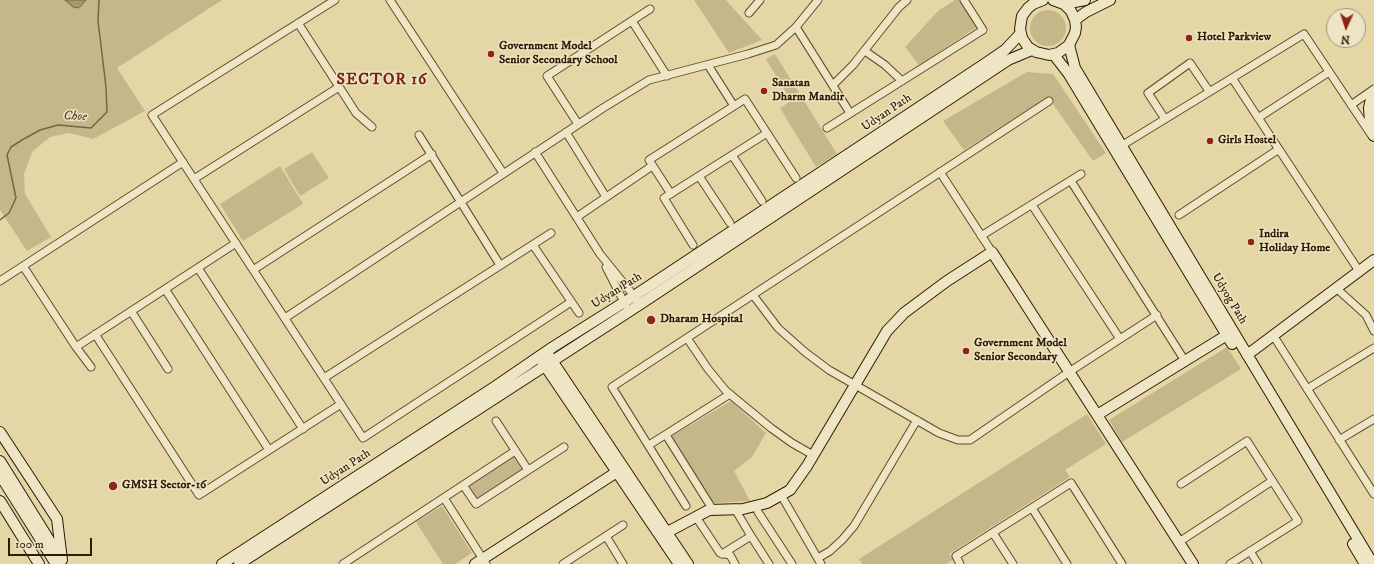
<!DOCTYPE html>
<style>
body{margin:0}
#map{position:relative;width:1374px;height:564px;overflow:hidden;background:#e4d7a5;font-family:"IM FELL DW Pica",serif}
canvas{display:block}
.north{position:absolute;left:1326px;top:8px;width:40px;height:40px;box-sizing:border-box;background:#ede5c4;border:1px solid #a19577;border-radius:50%;rotate:183deg;font-size:11px;font-weight:700;line-height:16px;text-align:center;color:#2f1c04}
.north::after{content:'';display:block;margin:auto;width:14px;height:18px;background:#8f2418;clip-path:polygon(50% 0,100% 100%,50% 72%,0 100%)}
.scale{position:absolute;left:8px;top:538px;width:84px;height:18px;box-sizing:border-box;border:2px solid #2f1c04;border-top:0;padding-left:5px;font-size:12px;line-height:14px;white-space:nowrap;color:#2f1c04;-webkit-text-stroke:3px #ede5c4;paint-order:stroke}
</style>
<div id="map">
<canvas width="1374" height="564"></canvas>
<div class="north">N</div>
<div class="scale">100 m</div>
</div>
<script>
const context = document.querySelector('canvas').getContext('2d');
context.lineJoin = 'round';
function paint(path, color) { context.fillStyle = color; context.fill(path, 'evenodd'); }
const poly = rows => new Path2D(rows.map(r => 'M' + r).join(''));
function stroke(path, color, width, dash) { context.strokeStyle = color; context.lineWidth = width; context.lineCap = dash ? 'butt' : 'round'; context.setLineDash(dash || []); context.stroke(path); }
function write(font, color, halo, rows, align = 'center') {
  context.font = font + ' "IM FELL DW Pica",serif'; context.lineWidth = 3; context.setLineDash([]); context.textBaseline = 'middle'; context.strokeStyle = halo; context.fillStyle = color; for (const [text, x, y, turn = 0] of rows) {
    context.save(); context.translate(x, y); context.rotate((+turn || 0) * Math.PI / 180); context.textAlign = isNaN(turn) ? turn : align; if (halo) context.strokeText(text, 0, 0); context.fillText(text, 0, 0); context.restore();
  }
}
const green = poly([
 [0,0,222,0,117,68,145,111,93,139,69,133,50,137,32,152,24,174,25,194,51,237,27,251,0,210],
 [694,0,726,0,762,40,729,53],
 [955,0,960,0,977,27,919,65,905,47,938,11],
 '1030 28a18 18 0 1 1 36 0a18 18 0 1 1-36 0Z',
 [775,54,837,154,816,167,780,108,791,101,766,59],
 [1027,72,1053,74,1106,153,1093,161,1048,97,964,150,943,121],
 [312,152,329,178,300,196,284,169],
 [280,166,303,204,243,241,220,204],
 [1227,347,1241,369,1122,442,1109,420],
 [731,401,766,433,752,457,734,471,750,501,713,503,672,436],
 [1087,414,1106,444,1065,470,1070,477,949,554,953,560,946,564,862,564,859,559],
 [514,456,524,470,477,501,468,487],
 [442,506,472,553,455,564,443,564,416,522]
]);
const water = poly([
 [65,0,86,0,81,6,78,8,73,7,65,0]
]);
const stream = poly([
 [0,220,9,213,16,198,7,155,11,147,22,140,40,130,58,125,91,128,107,112,106,87,98,21,99,0]
]);
const street = poly([
 [335,0,152,115,363,438,571,302],
 [390,0,503,173],
 [749,13,760,0],
 [632,21,667,76],
 [298,23,356,113,372,127],
 [796,27,850,113],
 [865,51,885,65,902,81],
 [708,65,734,106],
 [1232,78,1359,271],
 [833,85,853,65,899,7,907,0],
 [1351,105,1374,89],
 [1258,118,1329,72],
 [1165,119,1148,93,1190,63,1209,91],
 [578,124,547,76,650,9],
 [827,128,983,30,964,0],
 [566,132,606,197],
 [419,135,500,265],
 [1121,146,1304,34,1372,136],
 [535,152,600,254,634,296,639,305],
 [732,155,762,201],
 [940,172,992,252],
 [699,176,730,223],
 [194,179,339,87],
 [1071,181,1185,361],
 [671,194,649,160,745,99,796,178],
 [1032,205,1120,339],
 [1179,215,1279,149],
 [577,217,652,166],
 [981,236,1081,174],
 [533,245,579,313],
 [693,245,664,198,767,133],
 [23,266,76,347,91,367],
 [606,267,626,306],
 [198,268,303,429],
 [253,270,432,154],
 [0,281,183,162],
 [1336,288,1366,315,1374,331],
 [165,289,269,450],
 [753,295,778,328,805,352,829,370,939,433,958,440,970,440,1069,372,1157,315],
 [131,311,168,369],
 [285,318,603,108,649,80,748,54,776,45,796,27,818,0],
 [95,334,199,495,341,404],
 [1273,335,1374,494],
 [687,338,708,369,726,391,771,428,792,443,813,455],
 [76,347,236,243],
 [324,378,551,233],
 [1307,389,1374,348],
 [496,421,528,470],
 [666,435,713,510],
 [1339,440,1374,419],
 [649,445,730,394],
 [1181,484,1247,441,1298,521,1230,564],
 [463,485,476,504,564,447],
 [781,495,821,564],
 [444,498,486,564],
 [686,506,612,387,1049,101],
 [756,506,758,512,792,564],
 [1032,508,1067,564],
 [696,517,720,553,730,555,735,564],
 [993,533,1013,564],
 [606,536,623,564],
 [751,536,769,564],
 [1179,542,1272,481],
 [1250,551,1258,564],
 [722,554,751,536,735,509],
 [818,558,830,551,842,540,854,526,917,420],
 [343,564,515,451],
 [563,564,623,525],
 [960,564,956,556,1071,483,1122,564]
]);
const secondary = poly([
 [1043,0,1033,4,1028,8,1022,16,1020,29,1022,38,1028,47,1036,52,1049,55,1058,53,1069,45,1075,33,1076,27,1075,20,1071,11,1064,4,1053,0],
 [1064,4,1085,0],
 [1075,20,1086,12,1110,0],
 [1069,45,1075,68,1373,564],
 [1054,55,1068,73,1232,344],
 [1374,94,1371,98,1369,108,1370,122,1374,136],
 [1247,355,1374,260],
 [549,356,688,564],
 [541,360,679,564],
 [1097,415,1227,335],
 [0,432,57,519,62,560],
 [0,461,59,556],
 [0,475,56,564],
 [0,501,39,564],
 [660,536,709,510,743,509,767,503,790,490,807,466,887,331,904,313,947,281,992,252,1193,564],
 [1353,544,1365,564],
 [222,564,496,386,553,347,634,296,986,63,1005,50,1021,33],
 [239,564,639,305,1008,60,1032,50],
 [475,564,623,468]
]);
const markers = [
 [1189,38,4,"#8f2418"],
 [491,54,4,"#8f2418"],
 [764,91,4,"#8f2418"],
 [1210,141,4,"#8f2418"],
 [1251,242,4,"#8f2418"],
 [651,320,5,"#8f2418"],
 [966,351,4,"#8f2418"],
 [113,486,5,"#8f2418"]
];
const poiNames = [
 ["Hotel Parkview",1197,38],
 ["Government Model",499,47],
 ["Senior Secondary School",499,61],
 ["Sanatan",772,84],
 ["Dharm Mandir",772,98],
 ["Girls Hostel",1218,141],
 ["Indira",1259,235],
 ["Holiday Home",1259,249],
 ["Dharam Hospital",660,320],
 ["Government Model",974,344],
 ["Senior Secondary",974,358],
 ["GMSH Sector-16",122,486]
];
const streetNames = [
 ["Udyan Path",887,113,-34],
 ["Udyan Path",617,291,-32],
 ["Udyog Path",1229,299,59],
 ["Udyan Path",346,468,-33]
];
const waterNames = [
 ["Choe",75,117,2]
];
const districtNames = [
 ["SECTOR 16",382,81]
];
paint(green, '#c5b78a');
paint(water, '#a6976e');
stroke(water, '#766644', 1);
stroke(stream, '#766644', 1.5);
stroke(street, '#5c4b2c', 9);
stroke(secondary, '#2f1c04', 12);
stroke(street, '#ede5c4', 7);
stroke(secondary, '#ede5c4', 10);
for (const [x, y, r, color] of markers) { const dot = new Path2D(); dot.arc(x, y, r, 0, 2 * Math.PI); context.fillStyle = color; context.fill(dot); stroke(dot, '#ede5c4', 1.5); }
write('bold 12px', '#2f1c04', '#ede5c4', poiNames, 'left');
write('12px', '#2f1c04', '#ede5c4', streetNames);
write('italic 13px', '#594729', '#ede5c4', waterNames);
context.letterSpacing = '1px';
write('bold 16px', '#7a1f14', '#ede5c4', districtNames);
context.letterSpacing = '0px';
</script>
